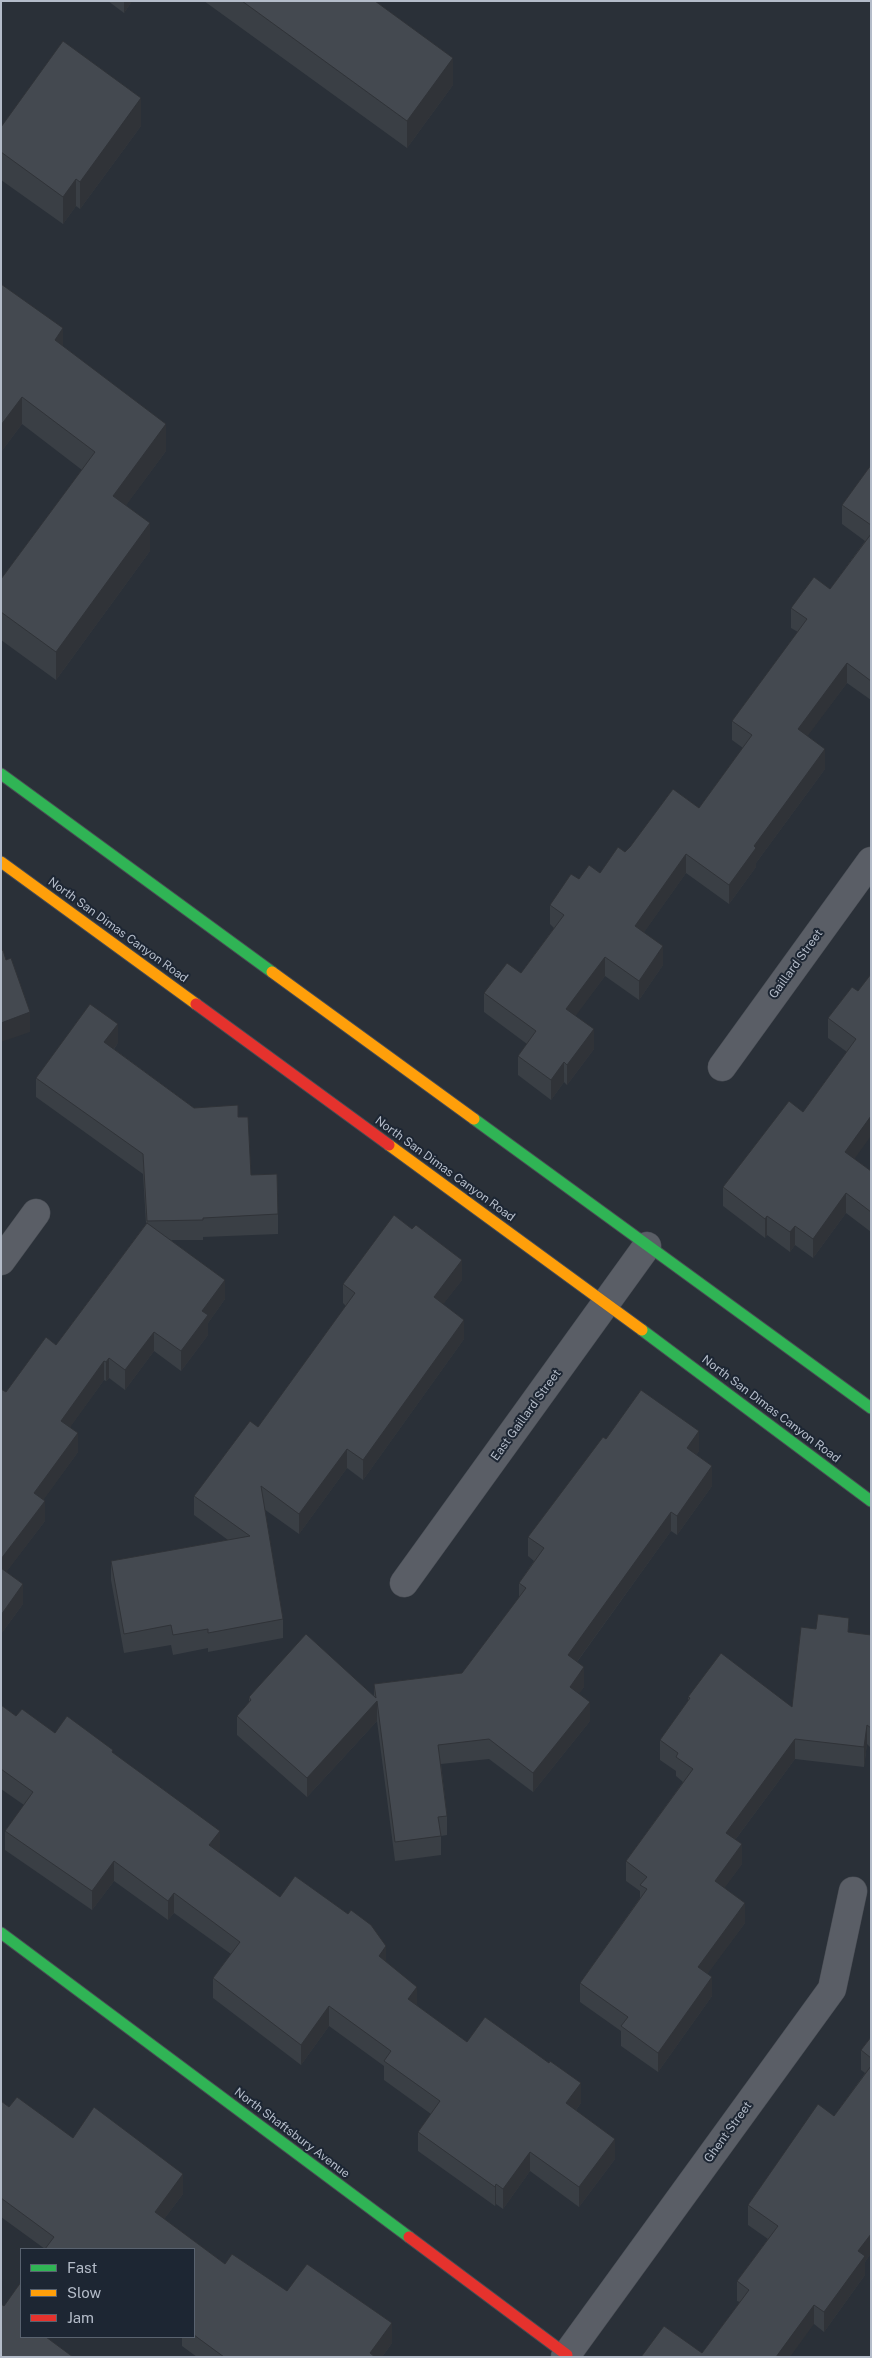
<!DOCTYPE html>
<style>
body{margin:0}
#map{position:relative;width:872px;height:2358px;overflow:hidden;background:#2a3038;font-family:"Public Sans",sans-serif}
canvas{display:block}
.frame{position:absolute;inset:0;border:2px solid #b4bcc9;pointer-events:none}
.legend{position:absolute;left:20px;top:2248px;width:175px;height:90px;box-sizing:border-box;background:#1d2633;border:1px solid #59626f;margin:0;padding:6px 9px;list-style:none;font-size:15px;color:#b4bcc9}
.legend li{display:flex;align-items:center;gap:10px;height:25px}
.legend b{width:25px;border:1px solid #59626f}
</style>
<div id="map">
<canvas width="872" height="2358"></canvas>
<div class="frame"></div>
<ul class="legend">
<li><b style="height:6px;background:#30b455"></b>Fast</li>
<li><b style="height:6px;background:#ff9f0a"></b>Slow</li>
<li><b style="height:6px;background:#e5322d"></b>Jam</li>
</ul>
</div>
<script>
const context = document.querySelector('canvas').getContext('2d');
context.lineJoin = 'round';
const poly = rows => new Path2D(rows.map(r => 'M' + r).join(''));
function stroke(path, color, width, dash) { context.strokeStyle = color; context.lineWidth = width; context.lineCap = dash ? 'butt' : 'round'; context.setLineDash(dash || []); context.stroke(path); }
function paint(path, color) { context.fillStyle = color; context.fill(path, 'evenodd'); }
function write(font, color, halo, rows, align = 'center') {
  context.font = font + ' "Public Sans",sans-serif'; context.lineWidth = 4; context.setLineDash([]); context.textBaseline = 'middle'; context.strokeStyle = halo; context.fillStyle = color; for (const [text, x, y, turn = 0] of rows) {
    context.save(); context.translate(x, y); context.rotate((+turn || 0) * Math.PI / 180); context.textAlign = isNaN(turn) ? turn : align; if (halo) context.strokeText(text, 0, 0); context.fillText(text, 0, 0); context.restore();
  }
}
const street = poly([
 [722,1067,871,861],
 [1,1261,36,1213],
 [404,1583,647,1246],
 [565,2357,832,1989,853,1891]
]);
const fast = poly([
 [1,774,272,972],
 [474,1119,871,1408],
 [642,1330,871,1501],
 [1,1933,409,2237]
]);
const slow = poly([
 [1,862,196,1004],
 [272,972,474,1119],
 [389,1145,642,1330]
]);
const jam = poly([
 [196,1004,389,1145],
 [409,2237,567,2355]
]);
const wall = poly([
 [108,1,132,1,124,13],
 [204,1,375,1,453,85,407,148],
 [141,126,80,209,76,206,63,224,1,180,1,127],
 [1,284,166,451,126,505,150,551,56,680,1,640,1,579,82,470,22,424,1,452],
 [871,465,871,700,847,683,807,736,825,769,756,863,756,867,729,904,686,873,644,932,663,965,639,1000,605,976,575,1016,594,1049,567,1085,564,1082,551,1100,518,1075,518,1056,527,1044,484,1012,484,993,521,973,554,928,550,924,550,905,579,879,600,873,625,852,699,808,743,748,732,740,732,721,798,632,791,628,791,608,830,589,865,541,842,524,842,505],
 [858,991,854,1159,871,1171,871,1232,846,1213,813,1258,795,1245,790,1252,767,1235,765,1238,723,1206,723,1187,803,1112,847,1052,828,1038,828,1018],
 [118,1043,114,1049,194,1108,238,1117,251,1175,278,1214,278,1234,203,1237,203,1240,171,1240,225,1299,208,1323,208,1335,181,1371,154,1351,125,1390,109,1378,106,1381,104,1380,70,1427,78,1452,43,1500,45,1521,6,1572,23,1604,1,1634,1,1389,6,1392,56,1345,146,1224,143,1174,36,1097,36,1078],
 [462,1280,443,1304,464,1339,363,1480,347,1468,299,1534,264,1509,283,1619,283,1638,208,1652,208,1648,173,1655,171,1645,124,1653,111,1580,111,1561,228,1540,194,1515,194,1496,258,1427,346,1306,343,1303,343,1284],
 [606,1439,699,1451,696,1455,712,1486,677,1535,671,1531,577,1662,584,1687,579,1693,590,1721,533,1792,489,1759,441,1764,447,1816,447,1835,441,1836,441,1855,395,1861,377,1721,307,1797,237,1735,237,1716,249,1702,249,1697,374,1696,374,1684,462,1673,519,1598,519,1583,534,1561,528,1556,528,1537],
 [849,1633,871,1635,871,1748,867,1744,864,1767,795,1759,735,1840,742,1864,724,1888,745,1923,707,1974,712,1996,658,2072,621,2046,621,2031,580,2002,580,1983,640,1898,640,1891,626,1881,626,1861,683,1782,676,1776,676,1771,660,1760,660,1740,688,1701,688,1697,792,1707],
 [1,1705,16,1716,55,1733,113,1753,220,1850,218,1852,280,1897,386,1962,417,2006,467,2042,581,2103,576,2110,615,2159,579,2207,530,2171,503,2209,496,2204,495,2206,418,2151,418,2132,431,2114,384,2080,384,2066,329,2026,301,2065,213,1998,213,1978,231,1954,174,1913,168,1920,114,1881,92,1910,5,1850,5,1831,24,1805,1,1789],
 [871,2037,871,2253,865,2262,865,2275,824,2332,814,2324,702,2353,740,2302,737,2301,737,2281,768,2239,748,2225,748,2205,834,2116,865,2073,861,2070,861,2050],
 [1,2101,9,2107,73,2138,183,2194,164,2219,225,2264,287,2291,392,2343,382,2357,197,2357,182,2346,182,2337,194,2337,194,2249,45,2249,1,2217]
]);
const shadedWall = poly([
 [124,1,132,1,124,13],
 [453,58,453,85,407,148,407,121],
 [141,98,141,126,80,209,80,182],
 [76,179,76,206,63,224,63,197],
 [63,328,63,356,55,340],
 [22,397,22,424,1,452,1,425],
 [166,424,166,451,113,523,113,496],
 [150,523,150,551,56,680,56,652],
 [847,663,847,683,798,749,798,729],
 [825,749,825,769,756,863,756,867,729,904,729,885,754,846],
 [686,854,686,873,635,945,635,926],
 [663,946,663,965,639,1000,639,981],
 [605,957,605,976,566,1029,566,1009],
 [30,1012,30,1032,1,1042,1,1023],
 [118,1024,118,1043,104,1062,104,1042],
 [594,1029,594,1049,567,1085,567,1065],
 [564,1062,564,1082,551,1100,551,1080],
 [871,1116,871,1136,845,1172,845,1152],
 [846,1193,846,1213,813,1258,813,1239],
 [767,1216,767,1235,765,1238,765,1219],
 [795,1226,795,1245,790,1252,790,1232],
 [462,1260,462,1280,434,1316,434,1297],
 [225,1280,225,1299,208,1323,208,1335,181,1371,181,1351,202,1311],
 [464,1320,464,1339,363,1480,363,1460],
 [154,1332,154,1351,125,1390,125,1370],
 [109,1358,109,1378,106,1381,106,1362],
 [104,1361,104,1380,61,1440,61,1421],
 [699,1431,699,1451,687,1467,687,1448],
 [78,1433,78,1452,34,1513,34,1493],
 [347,1449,347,1468,299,1534,299,1514],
 [712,1466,712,1486,677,1535,677,1516],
 [45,1501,45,1521,1,1579,1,1559],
 [671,1512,671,1531,568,1674,568,1655],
 [23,1584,23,1604,1,1634,1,1615],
 [584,1667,584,1687,570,1706,570,1687],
 [377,1701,377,1721,307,1797,307,1778],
 [590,1702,590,1721,533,1792,533,1773],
 [867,1725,867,1744,864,1767,864,1747],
 [795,1739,795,1759,726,1852,726,1833],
 [220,1831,220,1850,209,1865,209,1845],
 [742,1844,742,1864,715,1901,715,1881],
 [114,1861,114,1881,92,1910,92,1891],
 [174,1893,174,1913,168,1920,168,1901],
 [745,1903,745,1923,698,1987,698,1967],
 [386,1946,386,1965,379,1956],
 [712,1977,712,1996,658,2072,658,2053],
 [417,1987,417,2006,408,1999],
 [329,2006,329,2026,301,2065,301,2045],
 [581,2083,581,2103,566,2123,566,2103],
 [615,2139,615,2159,579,2207,579,2187],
 [530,2152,530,2171,503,2209,503,2189],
 [183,2174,183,2194,155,2231,155,2212],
 [496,2184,496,2204,495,2206,495,2187],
 [871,2234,871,2253,865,2262,865,2275,824,2332,824,2312,858,2251],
 [814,2305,814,2324,790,2357,776,2357],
 [392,2323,392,2343,382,2357,370,2357,370,2353]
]);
const building = poly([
 [242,1,375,1,453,58,407,121,242,1],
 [63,41,141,98,80,182,76,179,63,197,1,152,1,127,63,41],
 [1,284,63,328,55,340,166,424,113,496,150,523,56,652,1,612,1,579,95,452,22,397,1,425,1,284],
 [871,465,871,525,842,505,871,465],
 [871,534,871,681,847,663,798,729,825,749,754,846,756,848,729,885,686,854,635,926,663,946,639,981,605,957,566,1009,594,1029,567,1065,564,1062,551,1080,518,1056,536,1031,484,993,507,963,521,973,564,915,550,905,571,874,579,879,589,865,600,873,618,847,625,852,630,847,673,789,699,808,752,735,732,721,807,619,791,608,814,577,830,589,871,534],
 [3,950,6,960,11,958,30,1012,1,1023,1,951,3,950],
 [871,974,871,1116,845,1152,871,1171,871,1212,846,1193,813,1239,795,1226,790,1232,767,1216,765,1219,723,1187,789,1101,803,1112,856,1039,828,1018,852,987,858,991,871,974],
 [90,1004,118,1024,104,1042,194,1108,238,1105,238,1117,248,1117,251,1175,277,1174,278,1214,203,1218,203,1220,147,1221,143,1154,36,1078,90,1004],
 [394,1215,412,1229,416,1225,462,1260,434,1297,464,1320,363,1460,347,1449,299,1514,261,1486,283,1619,208,1633,208,1629,173,1635,171,1625,124,1634,111,1561,250,1536,194,1496,250,1421,258,1427,355,1293,343,1284,394,1215],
 [147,1223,225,1280,202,1311,208,1315,181,1351,154,1332,125,1370,109,1358,106,1362,104,1361,61,1421,78,1433,34,1493,45,1501,1,1559,1,1389,6,1392,46,1337,56,1345,147,1223],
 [641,1390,699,1431,687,1448,712,1466,677,1516,671,1512,568,1655,584,1667,570,1687,590,1702,533,1773,489,1739,438,1745,447,1816,438,1817,441,1836,395,1842,377,1701,307,1778,237,1716,251,1700,249,1697,306,1634,376,1698,374,1684,462,1673,526,1588,519,1583,544,1548,528,1537,603,1437,606,1439,641,1390],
 [1,1568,23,1584,1,1615,1,1568],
 [818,1614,849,1618,848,1632,871,1635,871,1728,867,1725,864,1747,795,1739,726,1833,742,1844,715,1881,745,1903,698,1967,712,1977,658,2053,621,2026,628,2017,580,1983,647,1889,640,1885,647,1877,626,1861,693,1769,676,1757,678,1753,660,1740,690,1698,688,1697,721,1653,792,1707,801,1627,816,1629,818,1614],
 [1,1705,16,1716,22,1709,55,1733,67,1716,113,1750,112,1752,220,1831,209,1845,280,1897,295,1876,348,1914,351,1910,371,1925,386,1946,379,1956,417,1987,408,1999,467,2042,485,2017,549,2063,550,2061,581,2083,566,2103,615,2139,579,2187,530,2152,503,2189,496,2184,495,2187,418,2132,440,2101,384,2061,391,2051,329,2006,301,2045,213,1978,240,1942,174,1893,168,1901,114,1861,92,1891,5,1831,33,1792,1,1769,1,1705],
 [871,2037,871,2058,861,2050,871,2037],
 [871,2066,871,2234,858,2251,865,2256,824,2312,814,2305,776,2357,641,2357,664,2326,702,2353,749,2290,737,2281,778,2226,748,2205,818,2104,834,2116,871,2066],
 [17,2097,73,2138,94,2107,183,2174,155,2212,225,2264,232,2254,287,2291,307,2264,392,2323,370,2353,375,2357,224,2357,194,2335,194,2249,45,2249,54,2237,1,2198,1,2101,9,2107,17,2097],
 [21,2282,21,2337,46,2337,73,2357,1,2357,1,2304,4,2306,21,2282]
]);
const streetNames = [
 ["North San Dimas Canyon Road",118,930,36],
 ["Gaillard Street",796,964,-54],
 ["North San Dimas Canyon Road",445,1169,36],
 ["North San Dimas Canyon Road",771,1409,37],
 ["East Gaillard Street",526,1415,-54],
 ["Ghent Street",728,2132,-54],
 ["North Shaftsbury Avenue",292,2133,37]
];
stroke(street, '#484c53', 29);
stroke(fast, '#484c53', 13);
stroke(slow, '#484c53', 13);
stroke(jam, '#484c53', 13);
stroke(street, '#5a5e66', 28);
stroke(fast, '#30b455', 11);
stroke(slow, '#ff9f0a', 11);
stroke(jam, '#e5322d', 11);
paint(wall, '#3a3f45');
paint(shadedWall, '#303338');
paint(building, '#444950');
stroke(building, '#303338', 1);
write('12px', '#b4bcc9', '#1d2633', streetNames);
</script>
